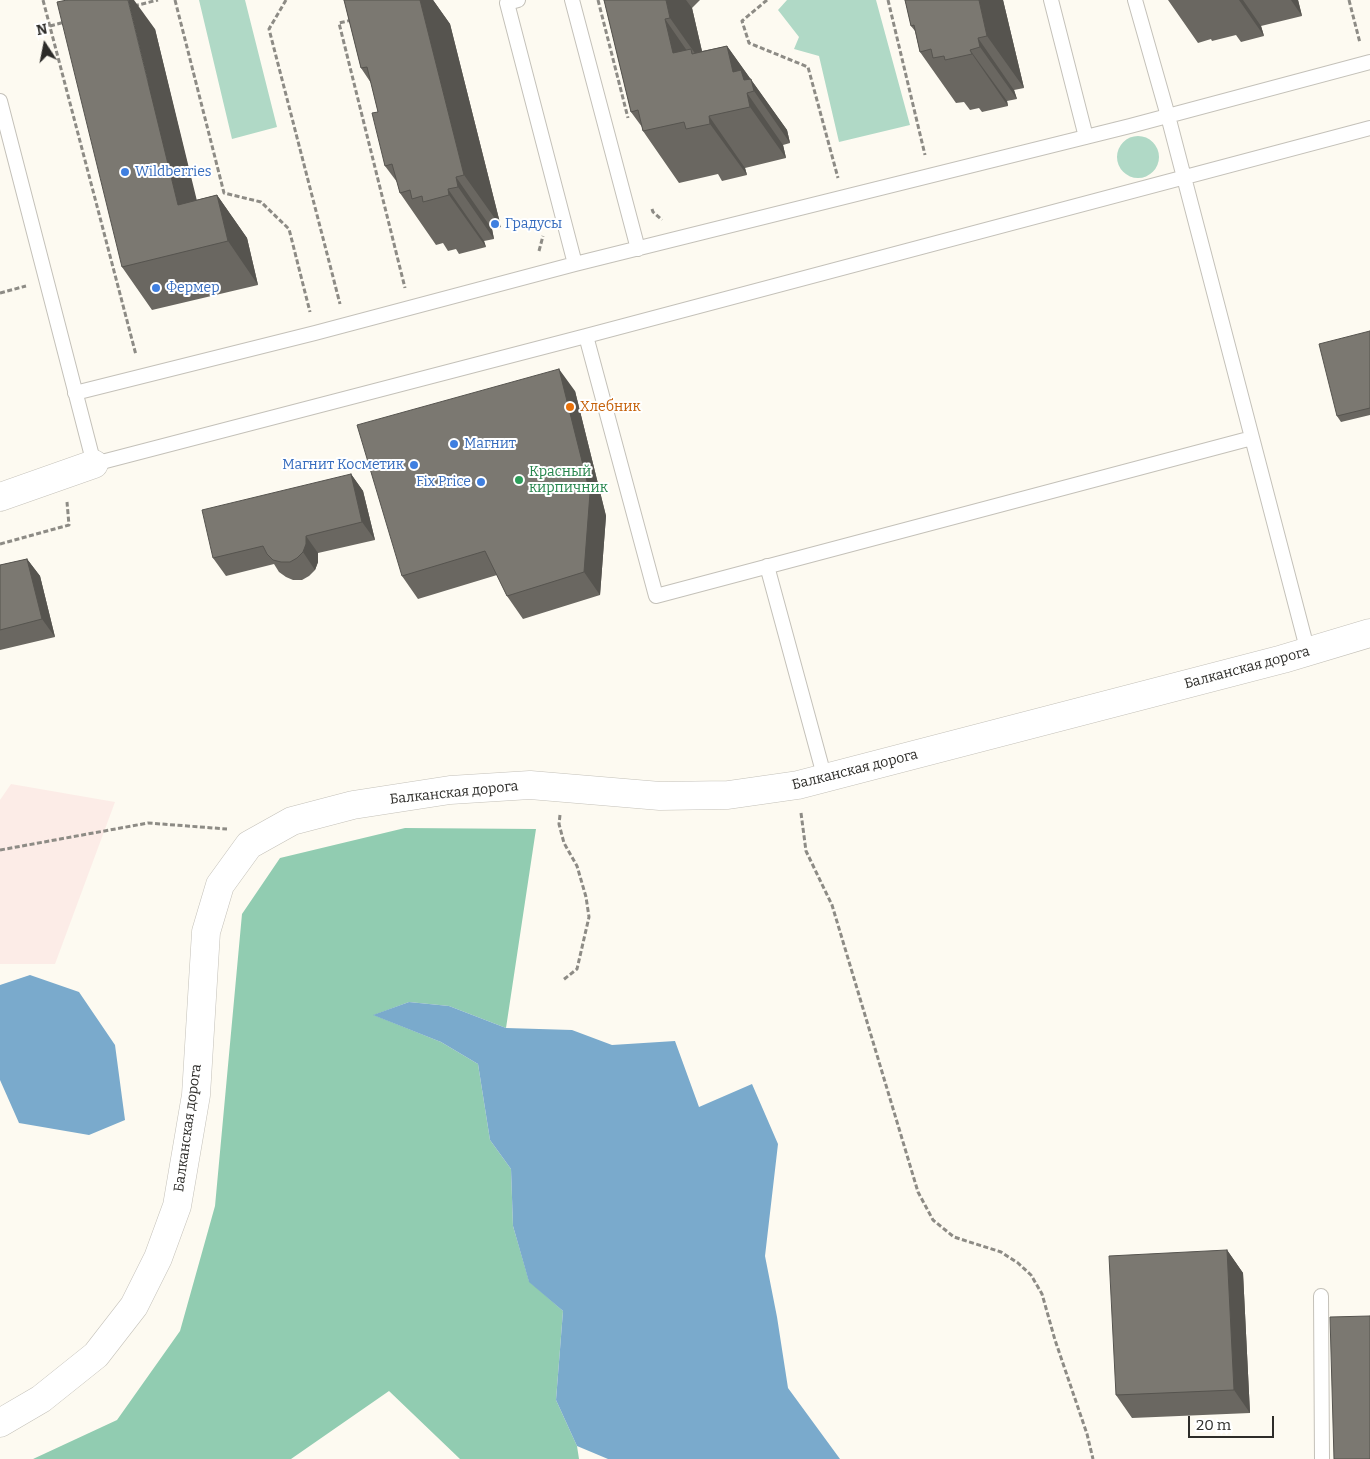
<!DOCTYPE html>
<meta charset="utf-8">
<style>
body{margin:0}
#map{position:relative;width:1370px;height:1459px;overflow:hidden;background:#fdfaf1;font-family:Bitter,serif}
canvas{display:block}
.north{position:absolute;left:20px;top:20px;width:50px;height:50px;-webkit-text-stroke:4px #fff;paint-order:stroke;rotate:349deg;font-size:14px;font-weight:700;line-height:20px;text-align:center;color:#2d2c29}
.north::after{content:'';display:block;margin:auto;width:18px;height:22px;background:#2d2c29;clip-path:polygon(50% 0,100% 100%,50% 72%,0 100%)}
.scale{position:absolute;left:1188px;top:1416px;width:86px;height:22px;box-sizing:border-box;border:2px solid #2d2c29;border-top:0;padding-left:6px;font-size:15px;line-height:18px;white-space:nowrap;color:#2d2c29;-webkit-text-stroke:4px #fff;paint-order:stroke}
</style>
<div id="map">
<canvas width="1370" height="1459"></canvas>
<div class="north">N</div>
<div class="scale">20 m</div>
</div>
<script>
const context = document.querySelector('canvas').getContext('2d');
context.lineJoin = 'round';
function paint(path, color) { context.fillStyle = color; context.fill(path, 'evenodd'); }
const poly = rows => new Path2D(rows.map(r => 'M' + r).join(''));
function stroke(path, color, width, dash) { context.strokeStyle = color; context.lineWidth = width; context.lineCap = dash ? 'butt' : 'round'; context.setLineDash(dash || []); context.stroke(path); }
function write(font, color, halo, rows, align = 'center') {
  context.font = font + ' Bitter,serif'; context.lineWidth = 4; context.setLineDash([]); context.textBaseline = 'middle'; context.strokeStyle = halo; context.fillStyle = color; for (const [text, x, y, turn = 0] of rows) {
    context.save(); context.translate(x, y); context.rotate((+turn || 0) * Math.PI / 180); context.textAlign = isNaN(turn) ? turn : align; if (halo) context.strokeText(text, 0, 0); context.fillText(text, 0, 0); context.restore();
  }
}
const industrial = poly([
 [11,784,115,802,55,964,0,964,0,800]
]);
const green = poly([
 [199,0,245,0,277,127,232,139],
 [787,0,876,0,910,125,839,142,819,56,794,49,799,37,778,10],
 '1117 157a21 21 0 1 1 42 0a21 21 0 1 1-42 0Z'
]);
const forest = poly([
 [405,828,536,829,506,1028,449,1006,409,1002,374,1015,441,1042,478,1064,490,1140,511,1169,513,1226,529,1281,563,1311,556,1400,577,1446,579,1459,460,1459,389,1391,291,1459,33,1459,117,1420,180,1331,215,1206,242,914,280,858]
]);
const water = poly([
 [30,975,79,992,115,1045,125,1120,89,1135,19,1123,0,1080,0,985],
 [409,1002,449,1006,506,1028,572,1030,612,1045,675,1041,699,1107,752,1084,778,1144,765,1256,777,1317,788,1388,840,1459,608,1459,577,1446,556,1400,563,1311,529,1282,513,1226,511,1169,490,1140,478,1064,441,1042,373,1015]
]);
const path = poly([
 [43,0,136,355],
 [175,0,224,193,261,202,289,229,310,312],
 [286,0,269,29,340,304],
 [598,0,628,118],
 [767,0,742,21,749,43,808,67,838,178],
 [888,0,925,155],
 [1349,0,1360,43],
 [134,6,158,0],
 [352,20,339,23,405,288],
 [50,26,65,22],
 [652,209,653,212,662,220],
 [539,251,543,236],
 [0,293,26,286],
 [0,544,69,525,67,502],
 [801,813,806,851,832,905,918,1192,933,1220,954,1237,1001,1252,1018,1263,1031,1275,1042,1294,1055,1340,1087,1434,1093,1459],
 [560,815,559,824,564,843,577,866,586,897,589,917,577,969,563,980],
 [0,850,148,823,227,829]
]);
const service = poly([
 [518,0,507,3,575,264],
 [572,0,638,249],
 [1051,0,1086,137],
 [1135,0,1168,116,1308,652],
 [0,101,94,464,586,336,1370,128],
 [586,336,656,596,1252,438],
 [75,393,315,333,575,264,1130,126,1370,62],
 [767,566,825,779],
 [1321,1296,1322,1459]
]);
const minor = poly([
 [0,497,94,464]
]);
const tertiary = poly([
 [0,1423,41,1399,96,1355,134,1306,158,1258,177,1206,196,1095,206,932,220,885,249,845,292,821,353,805,450,790,530,785,660,796,728,795,798,785,1283,659,1370,633]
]);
const wall = poly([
 [344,0,433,0,450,24,501,227,492,229,494,239,484,241,486,247,459,254,456,249,448,251,443,243,436,245,400,193,397,182,385,166,378,112,371,83,361,68],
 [604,0,700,0,692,8,702,51,727,46,787,130,790,143,783,145,786,158,745,168,747,175,722,181,718,174,679,183,643,131,642,127,631,112],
 [905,0,1003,0,1024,88,1014,90,1017,99,1007,101,1008,106,982,112,979,108,970,110,964,102,956,103,920,52,915,31,911,26],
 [1168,0,1298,0,1302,16,1261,26,1264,36,1241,42,1236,35,1212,41,1211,39,1198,43],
 [155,29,196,200,217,195,247,238,258,285,152,310,122,267],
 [1370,331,1370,415,1341,422,1337,416],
 [575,391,606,516,600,595,523,619,507,596,497,575,418,599,402,576],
 [351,474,363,491,375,540,318,553,318,562,315,570,309,576,302,580,293,580,286,577,279,572,274,564,226,576,213,558],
 [27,559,40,576,55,637,0,650,0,565],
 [1227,1250,1243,1273,1250,1413,1132,1418,1116,1395]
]);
const shadedWall = poly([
 [128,0,134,0,155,29,208,246,178,205],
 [420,0,433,0,450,24,501,227,464,175],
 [666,0,686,0,692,8,706,69,670,18],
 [979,0,1003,0,1024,88,987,36],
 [1239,0,1243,0,1261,26,1264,36],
 [1291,0,1298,0,1302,16],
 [665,19,701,71,673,53],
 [978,38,1014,90,1017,99,980,47],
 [727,46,787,130,790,143,754,91,733,72],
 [970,50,1007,101,1008,106,972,54],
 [747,93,783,145,786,158,750,107],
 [709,116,745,168,747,175,710,124],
 [456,177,492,229,494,239,458,187],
 [448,189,484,241,486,247,449,195],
 [217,195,247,238,258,285,228,241],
 [559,369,575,391,606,516,600,595,584,572],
 [351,474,363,491,375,540,362,522],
 [306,536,318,553,318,562,315,570,303,552],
 [27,559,40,576,55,637,42,619],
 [1227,1250,1243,1273,1250,1413,1234,1390]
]);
const building = poly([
 [67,0,128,0,178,205,217,195,228,241,122,267,57,2,67,0],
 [344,0,420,0,464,175,456,177,458,187,448,189,449,195,423,202,422,196,412,199,410,190,400,193,392,164,385,166,372,113,378,112,367,67,361,68,344,0],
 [604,0,666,0,670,18,665,19,673,53,691,49,692,54,727,46,733,72,741,70,744,80,751,79,754,91,747,93,750,107,709,116,710,124,686,129,684,122,643,131,638,110,631,112,604,0],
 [905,0,979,0,987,36,978,38,980,47,970,50,972,54,945,60,944,56,933,58,931,49,920,52,914,25,911,26,905,0],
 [1370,331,1370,408,1337,416,1319,344,1370,331],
 [559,369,590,493,584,572,507,596,485,551,402,576,357,425,559,369],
 [351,474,362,522,306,536,306,544,303,552,297,558,290,562,281,562,273,560,267,554,263,546,213,558,202,510,351,474],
 [27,559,42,619,0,630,0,565,27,559],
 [1227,1250,1234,1390,1116,1395,1109,1256,1227,1250],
 [1370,1316,1370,1459,1334,1459,1330,1317,1370,1316]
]);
const markers = [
 [125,172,5,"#3f7fe0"],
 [495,224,5,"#3f7fe0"],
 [156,288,5,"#3f7fe0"],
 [570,407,5,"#e8710a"],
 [454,444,5,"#3f7fe0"],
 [414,465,5,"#3f7fe0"],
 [519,480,5,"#2e9e5b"],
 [481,482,5,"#3f7fe0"]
];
const shopNames = [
 ["Wildberries",135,172],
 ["Градусы",505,224],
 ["Фермер",166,288],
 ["Магнит",464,444],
 ["Магнит Косметик",404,465,"right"],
 ["Fix Price",471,482,"right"]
];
const foodNames = [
 ["Хлебник",580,407]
];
const leisureNames = [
 ["Красный",529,472],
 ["кирпичник",529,488]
];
const streetNames = [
 ["Балканская дорога",1247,668,-15],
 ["Балканская дорога",855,770,-14],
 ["Балканская дорога",454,793,-6],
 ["Балканская дорога",188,1128,-82]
];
paint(industrial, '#fcece7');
paint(green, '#b0d9c6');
paint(forest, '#91ccb1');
paint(water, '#7aaacc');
stroke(service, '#c4c1b9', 16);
stroke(minor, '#c4c1b9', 29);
stroke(tertiary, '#c4c1b9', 29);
stroke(path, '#8d8b85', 3, [5, 2.5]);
stroke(service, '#fff', 14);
stroke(minor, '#fff', 28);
stroke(tertiary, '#fff', 28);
paint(wall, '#6a6761');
paint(shadedWall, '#56544f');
paint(building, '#7b7871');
stroke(building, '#56544f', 1);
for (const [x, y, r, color] of markers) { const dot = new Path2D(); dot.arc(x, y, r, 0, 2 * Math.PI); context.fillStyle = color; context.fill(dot); stroke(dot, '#fff', 2); }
write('14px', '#366cbe', '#fff', shopNames, 'left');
write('14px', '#c56008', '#fff', foodNames, 'left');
write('14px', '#27864d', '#fff', leisureNames, 'left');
write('14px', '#2d2c29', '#fff', streetNames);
</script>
